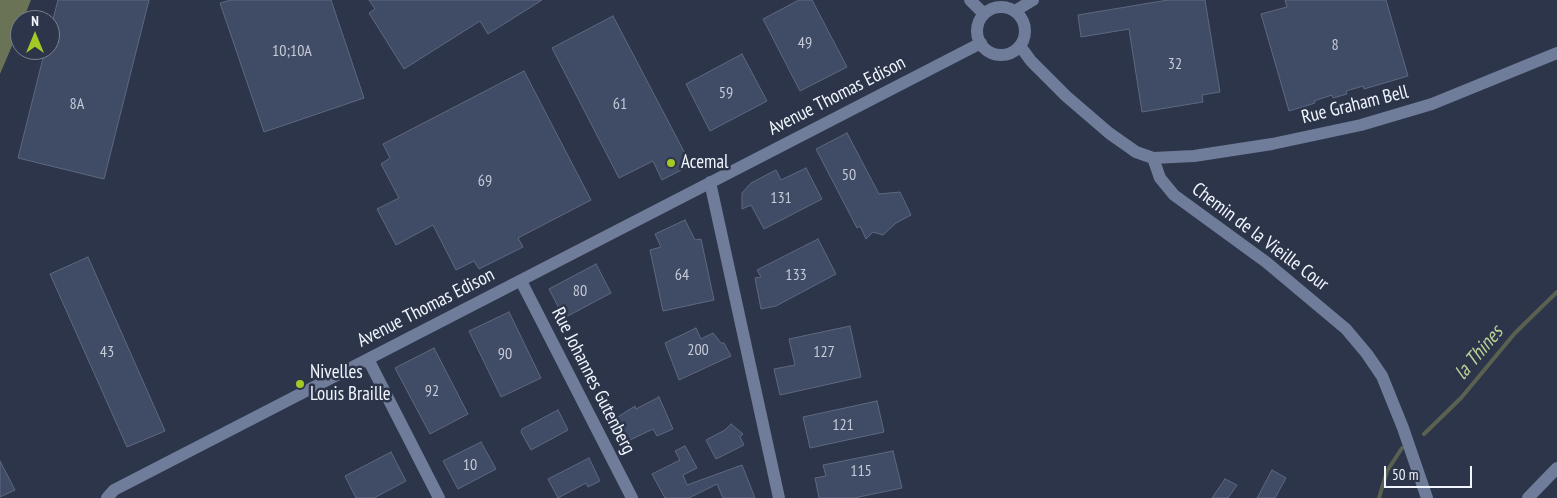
<!DOCTYPE html>
<style>
body{margin:0}
#map{position:relative;width:1557px;height:498px;overflow:hidden;background:#2c3549;font-family:"PT Sans Narrow",sans-serif}
canvas{display:block}
.north{position:absolute;left:10px;top:10px;width:50px;height:50px;box-sizing:border-box;background:#2c3549;border:1px solid #7b8291;border-radius:50%;rotate:0deg;font-size:14px;font-weight:700;line-height:20px;text-align:center;color:#f1f5fd}
.north::after{content:'';display:block;margin:auto;width:18px;height:22px;background:#a4c824;clip-path:polygon(50% 0,100% 100%,50% 72%,0 100%)}
.scale{position:absolute;left:1384px;top:466px;width:88px;height:22px;box-sizing:border-box;border:2px solid #f1f5fd;border-top:0;padding-left:6px;font-size:15px;line-height:18px;white-space:nowrap;color:#f1f5fd;-webkit-text-stroke:4px #2c3549;paint-order:stroke}
</style>
<div id="map">
<canvas width="1557" height="498"></canvas>
<div class="north">N</div>
<div class="scale">50 m</div>
</div>
<script>
const context = document.querySelector('canvas').getContext('2d');
context.lineJoin = 'round';
function paint(path, color) { context.fillStyle = color; context.fill(path, 'evenodd'); }
const poly = rows => new Path2D(rows.map(r => 'M' + r).join(''));
function stroke(path, color, width, dash) { context.strokeStyle = color; context.lineWidth = width; context.lineCap = dash ? 'butt' : 'round'; context.setLineDash(dash || []); context.stroke(path); }
function write(font, color, halo, rows, align = 'center') {
  context.font = font + ' "PT Sans Narrow",sans-serif'; context.lineWidth = 5; context.setLineDash([]); context.textBaseline = 'middle'; context.strokeStyle = halo; context.fillStyle = color; for (const [text, x, y, turn = 0] of rows) {
    context.save(); context.translate(x, y); context.rotate((+turn || 0) * Math.PI / 180); context.textAlign = isNaN(turn) ? turn : align; if (halo) context.strokeText(text, 0, 0); context.fillText(text, 0, 0); context.restore();
  }
}
const forest = poly([
 [0,0,31,0,23,20,20,20,20,27,0,74]
]);
const stream = poly([
 [1424,434,1461,398,1515,333,1557,292],
 [1379,498,1387,471,1402,448]
]);
const building = poly([
 [58,0,149,0,104,179,18,158,45,50,50,50,50,31,58,0],
 [231,0,331,0,364,98,264,132,220,3,231,0],
 [369,0,542,0,488,34,480,21,404,69,369,13,375,9,369,0],
 [799,0,812,0,847,67,800,91,763,19,799,0],
 [1168,0,1205,0,1220,92,1202,95,1203,102,1142,112,1129,29,1081,37,1078,15,1168,0],
 [1285,0,1386,0,1408,76,1364,89,1363,86,1346,91,1347,94,1333,98,1332,95,1314,101,1315,103,1289,111,1261,14,1287,7,1285,0],
 [613,16,691,165,662,180,653,161,619,178,552,48,613,16],
 [742,54,767,101,710,131,686,84,742,54],
 [524,71,591,200,518,238,523,247,479,269,474,261,456,270,433,225,396,245,377,209,399,198,381,164,390,158,383,144,524,71],
 [847,133,879,194,900,192,911,215,896,223,883,235,873,232,866,239,860,226,857,228,816,149,847,133],
 [806,168,822,199,764,229,751,205,742,209,742,193,751,183,776,170,781,180,806,168],
 [685,220,695,240,701,239,714,300,663,311,650,250,661,247,655,234,685,220],
 [818,239,836,274,776,306,761,309,755,278,761,277,757,270,818,239],
 [88,257,165,431,127,447,50,274,88,257],
 [596,264,611,293,564,318,549,289,596,264],
 [509,312,541,378,501,397,469,331,509,312],
 [850,326,861,377,780,395,774,369,795,365,789,339,850,326],
 [696,328,701,339,713,333,721,343,724,343,731,356,679,380,665,343,696,328],
 [434,348,468,414,430,434,395,368,434,348],
 [659,397,673,429,657,436,653,429,628,441,616,418,635,406,636,409,659,397],
 [877,401,884,432,810,448,803,417,877,401],
 [558,410,568,430,531,450,521,432,522,429,558,410],
 [731,424,743,434,740,437,744,445,716,459,706,440,725,430,731,424],
 [481,442,496,469,458,489,443,461,481,442],
 [685,446,697,468,683,475,687,485,742,465,755,498,723,498,717,484,689,498,665,498,652,474,680,460,675,451,685,446],
 [893,451,902,488,854,498,819,498,815,478,826,476,823,465,893,451],
 [391,452,406,481,374,498,356,498,345,476,391,452],
 [589,458,600,481,588,487,586,483,558,498,548,479,589,458],
 [0,461,15,490,0,497,0,461],
 [1272,470,1286,478,1275,498,1257,498,1272,470],
 [1225,479,1237,485,1228,498,1212,498,1225,479]
]);
const minor = poly([
 [970,0,984,14],
 '977 31a24 24 0 1 1 48 0a24 24 0 1 1-48 0Z',
 [1015,11,1033,0],
 [1020,46,1031,61,1066,96,1109,133,1136,152,1153,158,1160,178,1174,195,1266,262,1346,329,1367,354,1382,376,1403,428,1427,498],
 [1153,158,1194,156,1272,144,1361,125,1432,104,1557,53],
 [710,182,779,498],
 [521,281,632,498],
 [368,359,439,498],
 [107,498,114,490,981,43],
 [1528,498,1557,468]
]);
const markers = [
 [671,163,5,"#a4c824"],
 [300,384,5,"#a4c824"]
];
const numberNames = [
 ["49",805,43],
 ["8",1335,45],
 ["10;10A",292,51],
 ["32",1175,64],
 ["59",726,93],
 ["8A",77,104],
 ["61",620,104],
 ["50",849,175],
 ["69",485,181],
 ["131",781,198],
 ["64",682,275],
 ["133",796,275],
 ["80",580,291],
 ["200",698,350],
 ["43",107,352],
 ["127",824,352],
 ["90",505,354],
 ["92",432,391],
 ["121",843,425],
 ["10",470,465],
 ["115",861,471]
];
const streetNames = [
 ["Avenue Thomas Edison",837,96,-27],
 ["Rue Graham Bell",1355,105,-14],
 ["Chemin de la Vieille Cour",1260,237,37],
 ["Avenue Thomas Edison",426,308,-27],
 ["Rue Johannes Gutenberg",593,381,63]
];
const poiNames = [
 ["Acemal",681,163],
 ["Nivelles",310,373],
 ["Louis Braille",310,395]
];
const waterNames = [
 ["la Thines",1479,353,-50]
];
paint(forest, '#6a7355');
stroke(stream, '#5a6150', 4);
paint(building, '#404b66');
stroke(building, '#5e6980', 1);
stroke(minor, '#6f7c9a', 12);
for (const [x, y, r, color] of markers) { const dot = new Path2D(); dot.arc(x, y, r, 0, 2 * Math.PI); context.fillStyle = color; context.fill(dot); stroke(dot, '#2c3549', 2); }
write('16px', '#c5cad7', null, numberNames);
write('19px', '#f1f5fd', '#2c3549', streetNames);
write('19px', '#f1f5fd', '#2c3549', poiNames, 'left');
write('italic 20px', '#bed098', '#2c3549', waterNames);
</script>
